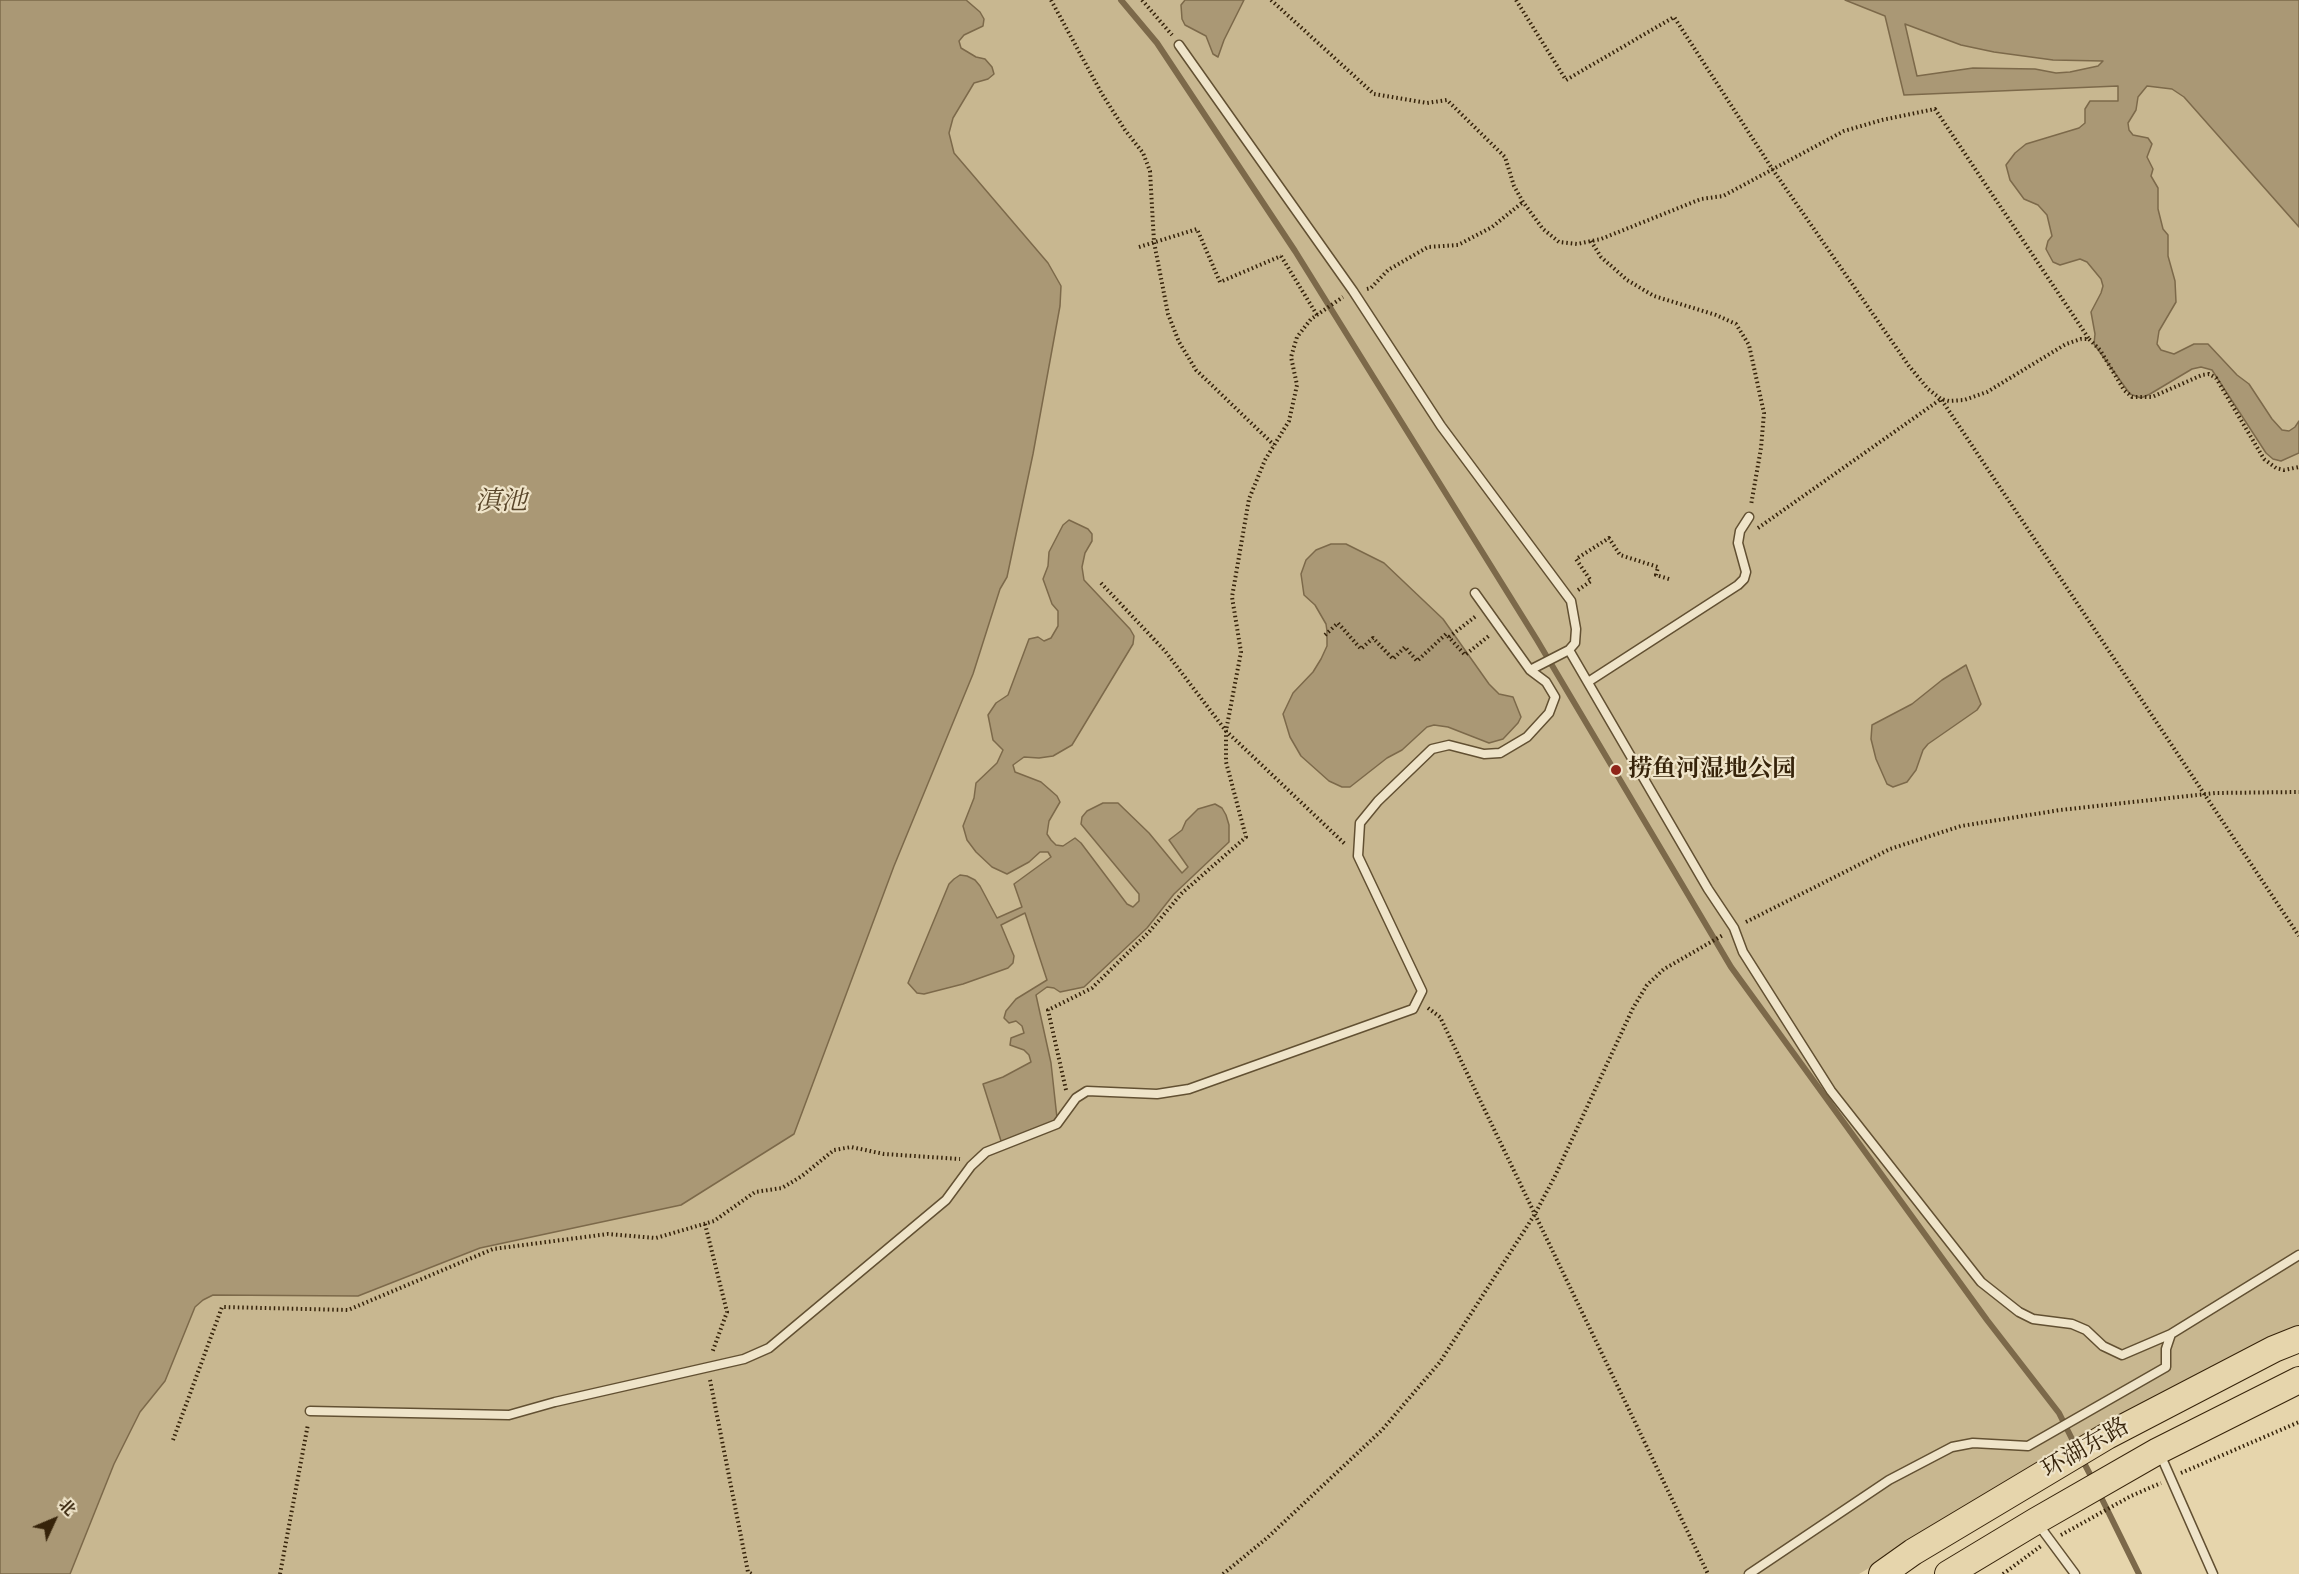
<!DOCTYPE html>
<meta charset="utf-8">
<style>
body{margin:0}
#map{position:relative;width:2299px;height:1574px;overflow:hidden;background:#e6d5ac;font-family:"Libre Bodoni","Noto Serif SC",serif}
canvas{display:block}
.north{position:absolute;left:24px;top:1490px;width:60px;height:60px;-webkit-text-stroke:4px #efe4c9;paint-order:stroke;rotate:46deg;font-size:16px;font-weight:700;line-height:24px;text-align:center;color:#36230a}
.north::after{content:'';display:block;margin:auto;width:21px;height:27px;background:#36230a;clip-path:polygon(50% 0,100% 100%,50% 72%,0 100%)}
</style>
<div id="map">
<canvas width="2299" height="1574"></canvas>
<div class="north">北</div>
</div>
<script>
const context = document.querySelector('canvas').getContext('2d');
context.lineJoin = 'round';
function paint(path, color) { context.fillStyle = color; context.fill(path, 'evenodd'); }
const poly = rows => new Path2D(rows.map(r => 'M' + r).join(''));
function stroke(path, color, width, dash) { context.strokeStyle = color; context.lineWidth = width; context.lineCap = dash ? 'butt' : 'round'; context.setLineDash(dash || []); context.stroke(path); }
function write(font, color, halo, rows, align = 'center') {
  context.font = font + ' "Libre Bodoni","Noto Serif SC",serif'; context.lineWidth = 4.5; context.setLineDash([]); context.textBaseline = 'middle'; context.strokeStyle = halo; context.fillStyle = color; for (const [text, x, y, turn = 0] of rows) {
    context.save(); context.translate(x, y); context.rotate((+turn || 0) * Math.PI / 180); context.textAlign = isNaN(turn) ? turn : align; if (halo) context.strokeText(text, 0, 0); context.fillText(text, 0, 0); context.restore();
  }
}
const green = poly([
 [966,0,1845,0,1961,45,1994,52,2053,60,2299,62,2299,1327,1982,1501,1859,1574,70,1574,114,1464,140,1412,165,1381,195,1307,203,1300,213,1295,358,1296,480,1248,681,1205,894,866,973,674,1000,589,1007,577,1048,263,954,153,949,133,953,118,974,83,988,79,985,59,976,57,961,48,959,41,964,35,983,26,984,19,980,12]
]);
const water = poly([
 [0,0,966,0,980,12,984,19,983,26,964,35,959,41,961,48,976,57,985,59,992,67,994,74,988,79,974,83,953,118,949,133,954,153,1048,263,1061,286,1060,306,1033,454,1007,577,1000,589,973,674,894,866,794,1134,681,1205,480,1248,358,1296,213,1295,203,1300,195,1307,165,1381,140,1412,114,1464,70,1574,0,1574,0,0],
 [1185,0,1244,0,1224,40,1218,57,1213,54,1206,36,1185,25,1182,19,1181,5,1185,0],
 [1845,0,2299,0,2299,227,2184,97,2172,89,2147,86,2138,97,2136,110,2128,123,2129,130,2133,135,2148,138,2152,144,2147,157,2153,169,2151,176,2158,188,2158,209,2163,229,2168,235,2168,256,2175,281,2176,302,2159,331,2157,344,2161,350,2174,354,2194,344,2208,344,2237,375,2249,384,2272,419,2282,430,2289,431,2295,427,2299,421,2299,453,2281,461,2273,459,2266,453,2212,370,2201,367,2192,369,2150,394,2141,398,2130,394,2094,344,2095,334,2091,312,2101,293,2103,286,2101,279,2087,262,2080,259,2060,265,2053,262,2046,249,2048,241,2052,236,2047,215,2038,205,2024,199,2010,180,2006,165,2015,153,2026,144,2079,128,2085,123,2085,109,2090,101,2118,101,2118,86,1904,95,1885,16,1845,0],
 [1905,24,1961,45,1994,52,2053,60,2103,61,2098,66,2070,72,2056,73,2035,69,1973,68,1917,76,1905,24],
 [1069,520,1088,529,1092,534,1092,541,1085,553,1082,567,1084,580,1130,629,1134,636,1133,644,1072,745,1053,756,1039,758,1024,757,1013,765,1015,772,1041,782,1057,796,1060,802,1049,821,1047,834,1051,840,1056,845,1063,846,1075,838,1081,843,1127,904,1133,907,1139,901,1139,894,1081,824,1082,817,1087,811,1103,803,1118,803,1149,833,1182,873,1188,867,1169,840,1182,830,1186,821,1198,809,1215,804,1222,808,1226,815,1229,825,1229,842,1174,894,1147,928,1084,987,1060,992,1054,988,1047,987,1036,995,1051,1063,1057,1118,1051,1125,1002,1144,983,1084,1003,1077,1031,1062,1029,1055,1024,1050,1010,1045,1011,1038,1024,1033,1022,1026,1016,1021,1009,1023,1004,1018,1006,1011,1016,999,1047,980,1025,913,1001,925,1014,956,1013,963,1008,968,963,984,924,994,917,993,908,983,949,884,954,879,960,875,967,876,975,880,980,886,997,918,1022,907,1014,884,1051,857,1048,852,1040,852,1029,862,1007,874,992,867,976,852,967,840,963,826,974,798,976,783,997,763,1003,750,993,740,988,715,996,703,1008,695,1029,639,1038,637,1044,641,1051,638,1058,626,1058,611,1052,604,1043,579,1048,566,1049,552,1063,525,1069,520],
 [1331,544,1346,544,1384,563,1443,619,1489,684,1499,694,1513,697,1521,717,1518,723,1503,739,1489,743,1448,727,1434,725,1427,727,1402,750,1387,758,1350,787,1342,787,1329,781,1301,756,1290,737,1283,714,1293,693,1313,672,1321,659,1327,646,1327,631,1326,624,1315,605,1304,595,1301,574,1306,560,1316,550,1331,544],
 [1966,665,1981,704,1977,710,1928,744,1923,750,1916,770,1907,782,1893,787,1887,784,1876,759,1871,739,1872,725,1912,704,1942,680,1966,665]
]);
const stream = poly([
 [1121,0,1157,43,1295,251,1537,640,1731,967,1987,1320,2059,1413,2076,1447],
 [2082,1459,2094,1482],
 [2098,1491,2139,1574]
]);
const path = poly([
 [1051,0,1102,94,1125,130,1143,153,1150,171,1154,242,1168,314,1179,342,1196,370,1274,445],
 [1142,0,1172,35],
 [1271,0,1374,94,1427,103,1447,100,1505,157,1514,186,1523,202,1543,229,1559,242,1577,244,1601,239,1701,199,1723,196,1844,131,1882,120,1935,109,2089,339],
 [1516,0,1566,80,1674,17,1773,170,1909,366,1928,389,1941,399,1949,401,1964,400,1987,392,2066,344,2081,339,2089,339,2100,350,2124,390,2132,397,2152,397,2202,375,2209,374,2216,378,2264,459,2276,468,2284,470,2299,467],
 [1591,241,1601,257,1627,280,1654,296,1716,315,1736,324,1749,345,1764,413,1761,448,1751,505],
 [1281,256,1317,315],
 [1367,289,1371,288,1388,270,1428,247,1458,245,1492,227,1523,202],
 [1758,528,1941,399,2299,936],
 [1101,583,1165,651,1226,731,1346,845],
 [1578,590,1591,581,1576,559,1609,538,1620,555,1658,567,1656,575,1669,579],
 [1325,635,1338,623,1361,649,1373,638,1393,659,1405,647,1417,661,1446,634,1465,655,1490,635],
 [1449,637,1476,616],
 [1746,922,1890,849,1961,826,2060,810,2215,793,2299,792],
 [1428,1008,1440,1017,1708,1574],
 [1066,1090,1048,1010,1092,988,1149,932,1182,893,1246,837,1226,762,1226,731,1241,652,1232,597,1249,499,1265,460,1289,421,1297,385,1291,357,1297,337,1311,319,1343,297],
 [705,1224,727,1312,712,1353],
 [710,1380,748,1572,752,1574],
 [173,1440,222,1307,348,1310,493,1249,608,1234,656,1238,714,1221,755,1192,782,1188,802,1176,834,1150,851,1147,884,1154,960,1159],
 [2181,1473,2299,1422],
 [2061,1535,2131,1496,2161,1483],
 [280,1574,308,1424],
 [1223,1574,1267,1538,1382,1430,1440,1362,1535,1214,1555,1176,1633,1008,1647,985,1664,969,1723,935],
 [2003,1574,2041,1546]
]);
const service = poly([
 [1179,45,1353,291,1441,426,1571,601,1576,629,1575,643,1569,650,1530,670],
 [1569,650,1708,889,1734,928,1743,952,1831,1091,1981,1282,2019,1312,2033,1319,2072,1324,2086,1330,2103,1346,2122,1355,2171,1334],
 [1588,682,1738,585,1744,579,1746,572,1738,543,1740,531,1749,517],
 [310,1411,509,1415,555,1402,744,1359,769,1348,946,1200,971,1166,986,1152,1057,1124,1076,1098,1087,1091,1157,1094,1189,1089,1413,1009,1422,991,1358,856,1360,823,1378,801,1432,749,1449,745,1484,754,1500,753,1527,737,1549,713,1555,697,1546,682,1530,670,1475,593],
 [2160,1454,2213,1574],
 [2038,1524,2075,1574],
 [1749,1574,1889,1480,1952,1447,1973,1443,2028,1446,2166,1367,2166,1349,2171,1334,2299,1255]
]);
const primary = poly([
 [1882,1574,1913,1552,2107,1436,2274,1349,2299,1339],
 [1948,1574,2036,1521,2158,1451,2299,1380]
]);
const pathBridge = poly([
 [1139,247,1197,229,1220,282,1281,256]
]);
const markers = [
 [1616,770,6,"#8f2418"]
];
const poiNames = [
 ["捞鱼河湿地公园",1628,770]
];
const streetNames = [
 ["环湖东路",2086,1449,-30]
];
const waterNames = [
 ["滇池",501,503]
];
paint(green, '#c8b790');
paint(water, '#aa9875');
stroke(water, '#7c694a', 1.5);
stroke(stream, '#7c694a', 6);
stroke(service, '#625032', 11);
stroke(primary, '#36230a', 28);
stroke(path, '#36230a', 4, [1.5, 3]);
stroke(service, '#efe4c9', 8);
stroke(primary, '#e6d5ac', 26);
stroke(pathBridge, '#36230a', 4, [1.5, 3]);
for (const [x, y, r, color] of markers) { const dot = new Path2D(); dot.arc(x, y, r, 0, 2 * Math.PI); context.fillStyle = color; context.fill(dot); stroke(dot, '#efe4c9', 2); }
write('bold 24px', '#36230a', '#efe4c9', poiNames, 'left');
write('24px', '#36230a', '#efe4c9', streetNames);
write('italic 26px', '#59462a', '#efe4c9', waterNames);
</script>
